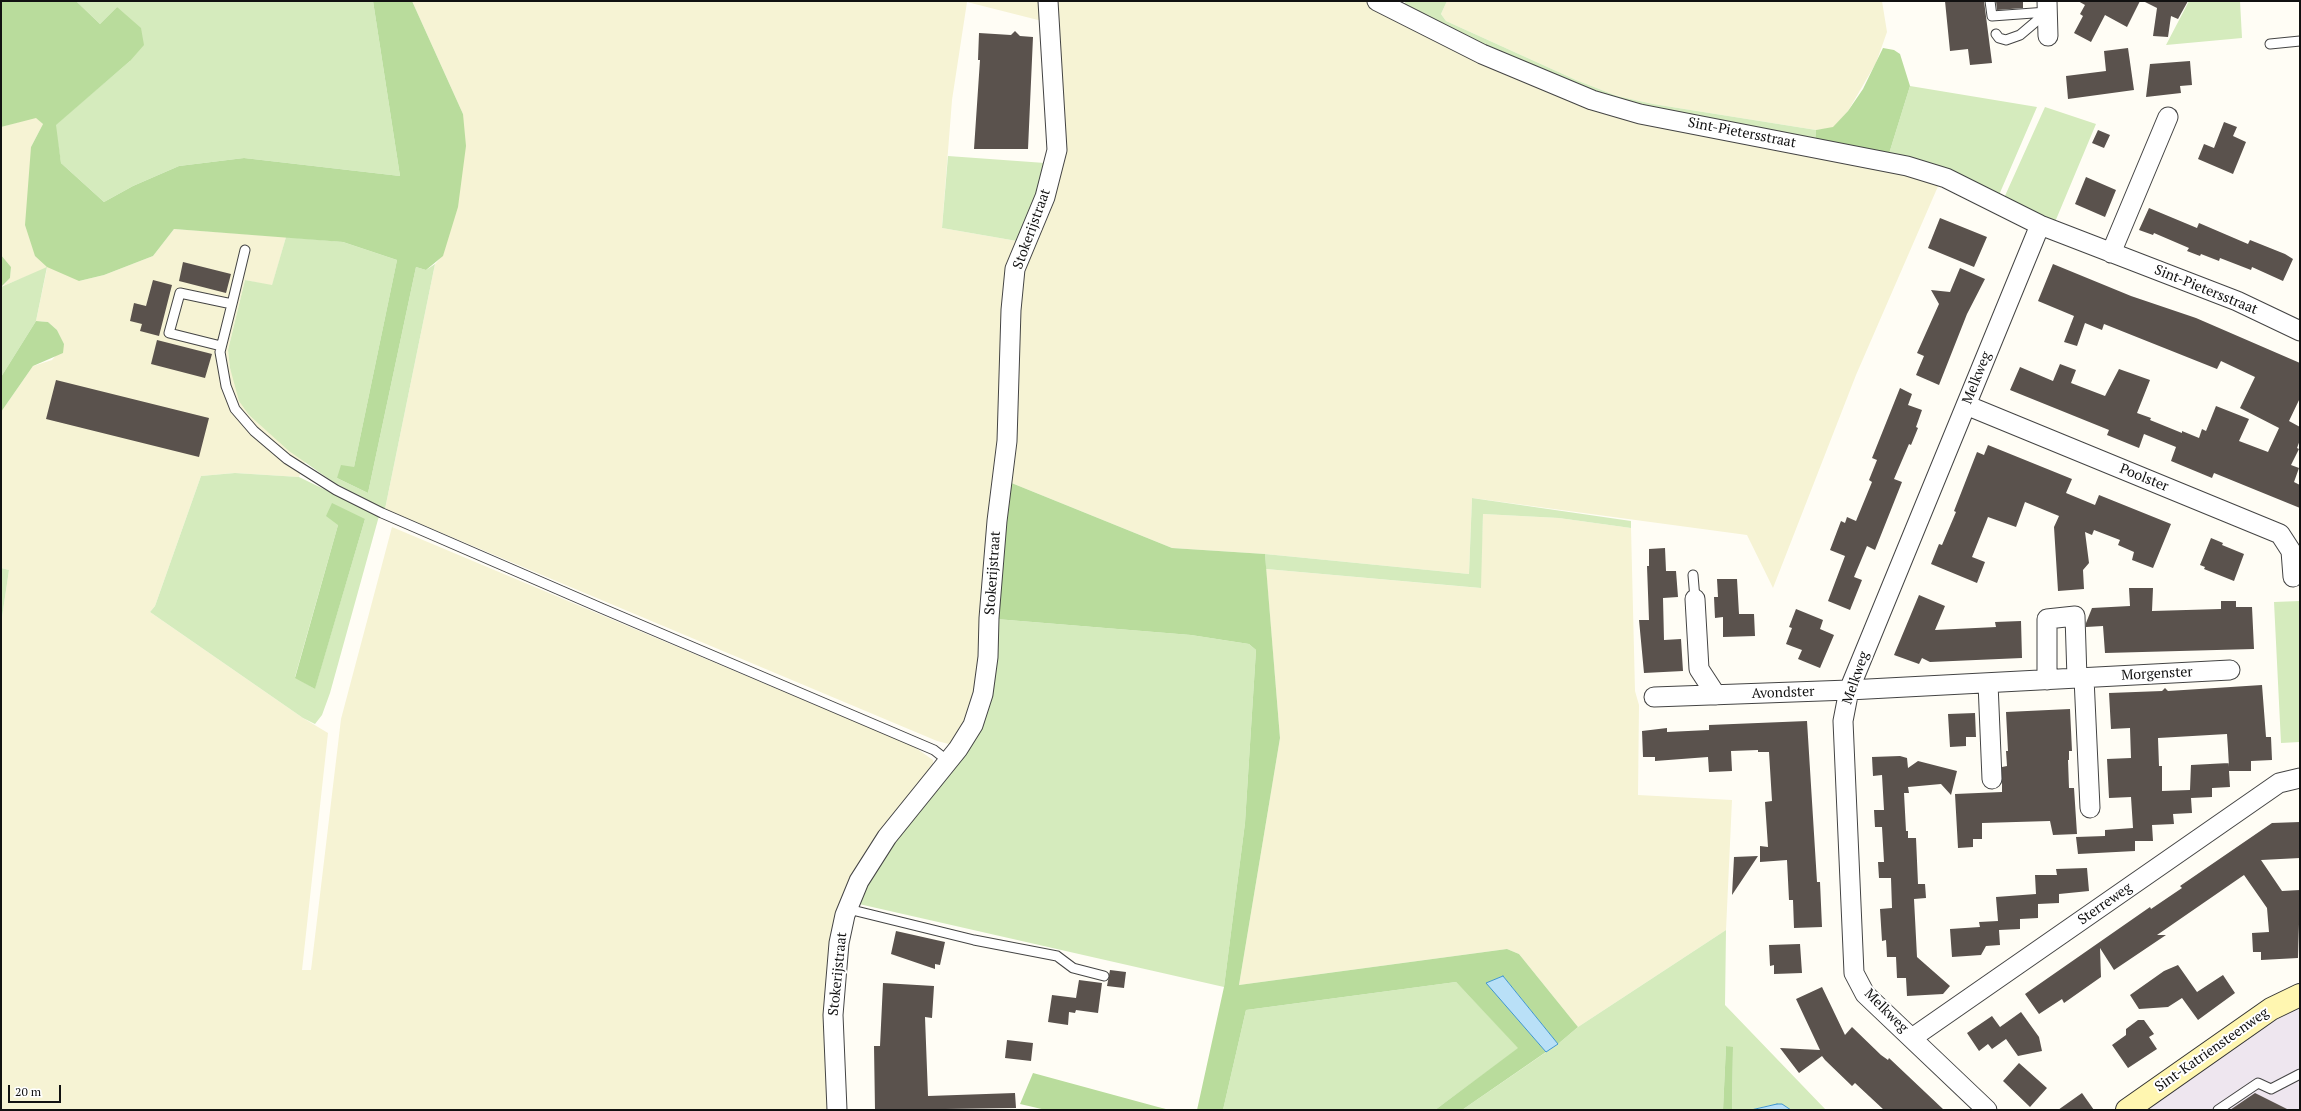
<!DOCTYPE html>
<style>
body{margin:0}
#map{position:relative;width:2301px;height:1111px;overflow:hidden;background:#fffdf5;font-family:"PT Serif",serif}
canvas{display:block}
.frame{position:absolute;inset:0;border:2px solid #111;pointer-events:none}
.scale{position:absolute;left:8px;top:1085px;width:53px;height:18px;box-sizing:border-box;border:2px solid #111;border-top:0;padding-left:5px;font-size:12px;line-height:14px;white-space:nowrap;color:#111;-webkit-text-stroke:3px #fff;paint-order:stroke}
</style>
<div id="map">
<canvas width="2301" height="1111"></canvas>
<div class="frame"></div>
<div class="scale">20 m</div>
</div>
<script>
const context = document.querySelector('canvas').getContext('2d');
context.lineJoin = 'round';
function paint(path, color) { context.fillStyle = color; context.fill(path, 'evenodd'); }
const poly = rows => new Path2D(rows.map(r => 'M' + r).join(''));
function stroke(path, color, width, dash) { context.strokeStyle = color; context.lineWidth = width; context.lineCap = dash ? 'butt' : 'round'; context.setLineDash(dash || []); context.stroke(path); }
function write(font, color, halo, rows, align = 'center') {
  context.font = font + ' "PT Serif",serif'; context.lineWidth = 4; context.setLineDash([]); context.textBaseline = 'middle'; context.strokeStyle = halo; context.fillStyle = color; for (const [text, x, y, turn = 0] of rows) {
    context.save(); context.translate(x, y); context.rotate((+turn || 0) * Math.PI / 180); context.textAlign = isNaN(turn) ? turn : align; if (halo) context.strokeText(text, 0, 0); context.fillText(text, 0, 0); context.restore();
  }
}
const industrial = poly([
 [2300,1007,2300,1110,2145,1110,2260,1029]
]);
const farmland = poly([
 [412,1,1041,1,1042,21,967,2,952,100,942,228,1017,241,977,686,967,718,958,736,949,744,937,741,385,509,435,264,443,255,463,114],
 [1054,1,1365,1,1459,50,1574,98,1905,169,1939,184,1856,375,1773,588,1747,535,1472,498,1469,574,1265,554,1172,548,1009,482,1021,273,1057,177],
 [1447,1,1882,1,1887,32,1876,63,1848,111,1833,128,1816,130,1653,104,1617,96,1576,80,1446,21,1441,14],
 [36,117,43,124,31,147,79,281,104,275,153,256,174,229,286,237,272,286,245,280,228,350,230,368,249,415,305,462,299,477,235,473,201,476,155,606,150,612,303,718,328,733,302,970,311,970,341,719,392,527,913,746,933,760,933,769,865,860,825,1009,827,1110,1,1110,1,624,9,570,1,568,1,412,33,366,52,360,64,345,57,330,48,322,36,321,47,268,3,286,10,278,11,267,1,255,1,127],
 [1483,514,1559,518,1631,528,1635,691,1639,705,1638,795,1732,800,1726,930,1578,1027,1519,954,1507,949,1239,985,1280,738,1266,569,1480,588]
]);
const green = poly([
 [76,1,373,1,400,176,244,158,179,166,133,186,104,202,61,163,55,125,130,61,117,7,100,24],
 [1406,1,1447,1,1441,14,1446,21,1576,80,1617,96,1653,104,1816,130,1815,142,1618,104,1402,9],
 [2189,1,2240,1,2242,38,2166,45],
 [1910,86,2037,107,1999,195,1888,157],
 [2045,107,2096,124,2055,222,2004,198],
 [948,156,1045,163,1032,214,1017,241,942,228],
 [286,237,343,242,397,260,354,467,337,478,368,493,416,267,426,270,435,264,385,509,336,484,289,451,249,415,239,401,230,368,228,350,245,280,272,285],
 [47,267,36,321,1,377,1,287],
 [235,473,299,477,379,516,330,693,322,715,315,724,303,718,150,612,155,606,201,476],
 [365,519,315,688,315,689,295,677,338,525],
 [1472,498,1631,521,1631,528,1559,518,1483,514,1481,588,1266,569,1265,554,1469,574],
 [1,568,9,570,1,624],
 [2300,601,2300,742,2281,743,2274,602],
 [996,619,1191,635,1249,644,1256,650,1245,823,1224,987,859,904,881,855,969,747],
 [1726,930,1725,1005,1826,1110,1791,1110,1787,1107,1771,1105,1751,1110,1732,1110,1733,1048,1726,1046,1723,1110,1462,1110,1558,1044,1578,1027],
 [1456,982,1519,1048,1435,1110,1223,1110,1246,1010]
]);
const forest = poly([
 [1,1,76,1,100,24,117,7,141,28,144,45,130,61,56,125,61,163,104,202,133,186,179,166,244,158,400,176,373,1,412,1,463,114,466,146,458,207,443,256,426,270,416,267,368,493,337,478,341,465,354,467,397,260,343,242,174,229,153,256,104,275,79,281,47,267,35,256,25,225,31,147,43,124,36,118,1,127],
 [1883,48,1894,50,1900,54,1910,86,1888,157,1815,142,1816,130,1833,127,1848,111,1863,89],
 [1,255,11,267,10,278,1,287],
 [36,321,48,322,57,330,64,344,63,353,33,366,1,412,1,377],
 [1009,482,1172,548,1265,554,1280,738,1239,985,1507,949,1519,954,1578,1027,1558,1044,1503,976,1487,983,1546,1052,1462,1110,1435,1110,1518,1048,1456,982,1246,1010,1223,1110,1197,1110,1224,987,1245,823,1256,650,1249,644,1191,635,996,619],
 [332,503,365,519,315,689,295,678,338,525,326,516],
 [1726,1046,1733,1047,1732,1110,1723,1110],
 [1033,1073,1158,1107,1170,1110,1046,1110,1020,1104]
]);
const water = poly([
 [1503,976,1558,1044,1546,1052,1486,983,1503,976],
 [1777,1104,1782,1104,1791,1110,1751,1110,1777,1104]
]);
const building = poly([
 [1945,1,1984,1,1992,63,1970,65,1968,49,1950,51],
 [1996,1,2023,1,2023,8,1997,10],
 [2078,1,2140,1,2127,27,2105,15,2091,42,2074,33,2083,16,2080,14,2085,5],
 [2143,1,2188,1,2178,19,2171,16,2168,37,2153,36,2157,8],
 [1015,31,1020,36,1033,37,1028,149,974,149,980,60,978,60,979,33,1011,35],
 [2128,48,2134,90,2068,99,2066,76,2106,71,2104,51],
 [2190,61,2192,85,2180,86,2181,93,2146,97,2150,64],
 [2224,122,2237,127,2233,136,2246,142,2233,174,2198,159,2204,144,2214,148],
 [2098,130,2110,135,2104,148,2092,143],
 [2086,177,2116,190,2105,217,2075,204],
 [2149,208,2197,228,2199,223,2248,244,2250,240,2285,254,2293,259,2283,281,2252,267,2251,270,2220,258,2219,261,2201,254,2200,256,2187,251,2189,248,2154,233,2153,235,2139,230],
 [1940,218,1987,237,1974,267,1928,248],
 [183,262,231,274,226,293,179,281],
 [2053,264,2131,296,2196,318,2300,363,2300,398,2289,421,2300,427,2300,440,2297,448,2299,449,2291,465,2299,468,2294,482,2300,485,2300,508,2214,473,2212,478,2171,461,2176,447,2144,434,2139,448,2107,435,2109,430,2010,390,2020,367,2053,381,2060,364,2076,370,2071,383,2105,396,2119,369,2150,380,2137,413,2151,418,2150,420,2182,433,2182,431,2199,438,2202,429,2206,431,2216,406,2249,419,2239,441,2268,452,2279,428,2240,408,2255,377,2221,361,2217,369,2104,324,2102,330,2085,323,2077,346,2064,342,2074,316,2038,301],
 [1960,268,1985,279,1967,314,1939,385,1916,375,1924,356,1917,353,1939,304,1931,290,1950,292],
 [153,280,172,285,159,336,140,331,142,324,130,321,134,303,146,306],
 [157,340,212,354,205,378,151,364],
 [56,380,209,418,199,457,46,419],
 [1900,388,1912,394,1908,405,1922,410,1916,427,1918,428,1911,445,1909,444,1894,479,1902,482,1875,550,1867,546,1854,577,1862,580,1850,610,1828,601,1845,556,1830,550,1841,521,1845,523,1847,517,1856,521,1872,482,1869,480,1877,460,1872,458],
 [1988,445,2072,479,2066,493,2095,505,2099,495,2171,524,2153,568,2132,560,2134,552,2118,545,2120,540,2094,530,2092,535,2085,532,2089,563,2083,570,2084,589,2058,591,2054,527,2059,516,2025,502,2016,527,1988,517,1972,557,1985,562,1977,583,1931,564,1939,544,1942,545,1956,512,1954,511,1977,452,1984,455],
 [2211,538,2223,543,2222,545,2244,554,2234,581,2204,569,2205,567,2200,565],
 [1665,548,1666,571,1676,571,1678,597,1663,598,1664,640,1681,639,1683,671,1644,673,1639,620,1649,620,1647,566,1649,566,1649,549],
 [1717,579,1737,579,1739,614,1754,614,1755,636,1723,637,1723,617,1715,618,1714,597,1718,597],
 [2129,588,2153,588,2152,611,2221,609,2221,601,2236,601,2236,607,2252,607,2254,649,2105,653,2103,626,2086,627,2086,623,2092,608,2130,606],
 [1919,595,1945,606,1935,630,1996,627,1995,622,2021,621,2022,658,1930,662,1922,658,1919,664,1894,655],
 [1796,609,1823,620,1820,629,1834,635,1820,668,1798,659,1802,650,1786,644,1792,628,1789,627],
 [2262,685,2266,737,2271,737,2272,760,2251,761,2251,771,2229,771,2230,787,2212,788,2212,797,2191,798,2192,813,2173,814,2174,824,2152,825,2153,841,2135,841,2135,851,2078,854,2076,837,2105,836,2105,830,2133,828,2131,797,2109,798,2107,759,2131,758,2130,728,2111,729,2109,693,2162,691,2165,688,2168,691],
 [2227,734,2228,749,2229,767,2229,763,2191,765,2190,790,2162,791,2162,766,2159,766,2158,738],
 [2070,709,2072,751,2069,751,2069,760,2068,760,2069,788,2074,788,2077,834,2053,835,2050,821,1982,823,1982,839,1973,839,1973,847,1958,848,1955,794,2002,792,2002,767,2007,766,2006,751,2008,751,2006,712],
 [1975,713,1976,737,1966,737,1966,746,1950,747,1948,714],
 [1807,721,1817,882,1820,882,1822,927,1794,928,1793,900,1789,900,1787,860,1760,862,1760,846,1768,847,1765,802,1772,801,1769,752,1758,752,1758,750,1731,751,1732,771,1709,772,1708,757,1655,761,1655,757,1643,757,1642,731,1667,728,1667,732,1709,730,1709,725],
 [1900,756,1907,758,1908,768,1918,761,1957,771,1951,795,1941,784,1908,787,1909,793,1904,793,1906,831,1908,831,1908,838,1916,838,1918,884,1925,884,1926,898,1914,899,1917,957,1950,986,1943,994,1907,996,1906,978,1897,978,1896,957,1887,957,1886,940,1882,941,1880,909,1892,908,1891,878,1879,878,1878,862,1884,862,1882,827,1875,827,1874,810,1884,810,1882,775,1873,776,1872,757],
 [2300,822,2300,858,2261,860,2282,891,2300,890,2298,958,2261,960,2261,952,2253,952,2252,933,2269,932,2267,908,2244,875,2157,935,2166,935,2114,970,2100,948,2101,977,2064,1003,2062,999,2039,1014,2025,994,2150,907,2151,909,2182,888,2180,886,2272,823],
 [1758,856,1732,895,1734,857],
 [2087,868,2089,891,2059,894,2059,903,2038,904,2038,918,2020,919,2020,929,1999,930,2000,945,1986,946,1981,955,1952,957,1950,929,1980,927,1979,922,1998,921,1996,897,2036,894,2035,875,2057,875,2056,869],
 [896,931,945,942,940,965,935,964,935,969,891,954],
 [1800,944,1802,973,1774,974,1774,965,1770,966,1769,945],
 [2178,965,2197,992,2223,975,2235,993,2198,1020,2182,998,2168,1007,2139,1009,2130,995,2164,971],
 [1110,970,1126,972,1124,988,1107,986],
 [1079,980,1102,983,1098,1013,1076,1010,1075,1013,1069,1012,1068,1025,1048,1022,1052,995,1076,998],
 [883,983,934,986,932,1018,925,1017,928,1096,1015,1093,1016,1108,875,1110,874,1046,880,1046],
 [1822,987,1845,1035,1852,1027,1881,1055,1888,1060,1889,1058,1944,1110,1884,1110,1855,1083,1852,1086,1825,1060,1822,1056,1799,1073,1780,1048,1820,1050,1796,999],
 [2021,1012,2039,1037,2042,1051,2018,1056,2006,1039,1992,1049,1988,1044,1979,1051,1967,1033,1992,1016,2000,1027],
 [2138,1020,2144,1020,2154,1034,2149,1037,2157,1049,2128,1068,2112,1045,2126,1035,2126,1029],
 [1007,1040,1033,1043,1031,1061,1005,1058],
 [2019,1063,2047,1088,2030,1107,2003,1081],
 [2082,1093,2094,1110,2058,1110],
 [2255,1093,2289,1110,2230,1110]
]);
const lane = poly([
 [1990,1,1992,16,2047,12],
 [1996,34,1999,38,2006,40,2020,35,2046,13],
 [2270,44,2300,41],
 [232,304,245,250],
 [221,346,169,333,180,293,232,304,220,352,226,386,235,409,254,431,287,459,336,490,382,513,601,608,934,750,948,761],
 [1693,575,1695,599],
 [848,909,974,940,1057,956,1073,968,1104,976],
 [2218,1110,2258,1083,2271,1089,2300,1074]
]);
const street = poly([
 [1377,1,1482,54,1592,100,1640,114,1907,166,1946,178,2040,225,2237,301,2300,331],
 [2047,1,2048,36],
 [2111,253,2168,117],
 [1966,405,2280,534,2291,551,2293,577],
 [1695,599,1699,669,1716,695],
 [2084,678,2090,808],
 [2047,680,2047,619,2075,616,2077,678],
 [1988,683,1992,779],
 [1654,697,1849,690,2230,670],
 [1912,1038,2279,783,2300,778],
 [837,1110,833,1015,839,943,845,915,859,881,887,837,958,749,973,725,983,694,988,657,989,618,997,521,1007,441,1011,310,1015,269,1045,197,1057,150,1048,1],
 [1987,1110,1865,994,1854,973,1843,721,1849,690,2040,225]
]);
const secondary = poly([
 [2127,1110,2271,1009,2300,995]
]);
const streetNames = [
 ["Sint-Pietersstraat",1742,133,11],
 ["Stokerijstraat",1032,229,-70],
 ["Sint-Pietersstraat",2206,290,22],
 ["Melkweg",1977,378,-68],
 ["Poolster",2144,478,22],
 ["Stokerijstraat",993,573,-86],
 ["Morgenster",2157,674,-3],
 ["Melkweg",1856,678,-71],
 ["Avondster",1783,693,-2],
 ["Sterreweg",2105,904,-35],
 ["Stokerijstraat",838,974,-84],
 ["Melkweg",1886,1011,45],
 ["Sint-Katriensteenweg",2212,1050,-35]
];
paint(industrial, '#eee6ef');
paint(farmland, '#f6f3d4');
paint(green, '#d5ebbd');
paint(forest, '#b9dc9c');
paint(water, '#b9e0f7');
stroke(water, '#3f96cf', 1);
paint(building, '#5a524d');
stroke(lane, '#444', 11);
stroke(street, '#444', 21);
stroke(secondary, '#333', 24);
stroke(lane, '#fff', 9);
stroke(street, '#fff', 19);
stroke(secondary, '#fff6b0', 22);
write('14px', '#111', '#fff', streetNames);
</script>
